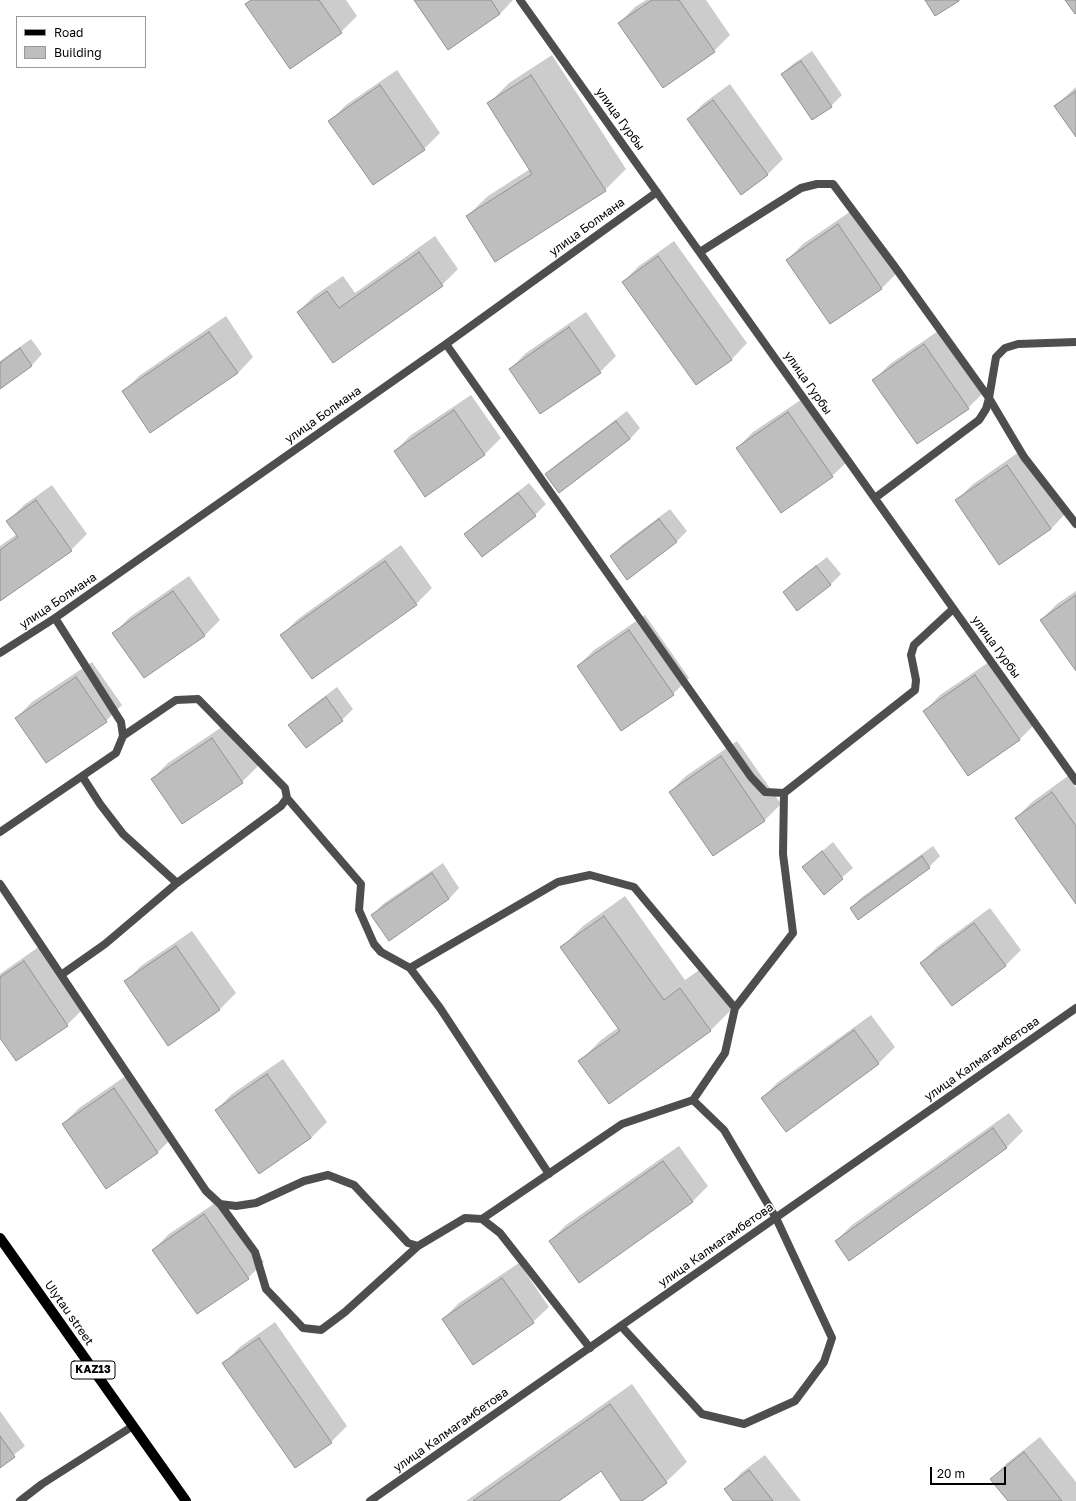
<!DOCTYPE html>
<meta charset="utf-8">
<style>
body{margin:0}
#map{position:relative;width:1076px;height:1501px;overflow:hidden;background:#fff;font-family:"Golos Text",sans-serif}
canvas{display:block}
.legend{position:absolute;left:16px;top:16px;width:130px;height:52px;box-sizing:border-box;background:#fff;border:1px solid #999;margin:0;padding:5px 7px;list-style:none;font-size:12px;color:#000}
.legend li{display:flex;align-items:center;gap:8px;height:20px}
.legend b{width:20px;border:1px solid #999}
.scale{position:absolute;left:930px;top:1467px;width:76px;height:18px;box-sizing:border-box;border:2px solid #000;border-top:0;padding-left:5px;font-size:12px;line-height:14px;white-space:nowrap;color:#000;-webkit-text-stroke:3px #fff;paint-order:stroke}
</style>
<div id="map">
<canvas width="1076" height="1501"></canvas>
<ul class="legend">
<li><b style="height:5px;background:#000"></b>Road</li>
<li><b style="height:11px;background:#bebebe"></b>Building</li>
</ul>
<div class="scale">20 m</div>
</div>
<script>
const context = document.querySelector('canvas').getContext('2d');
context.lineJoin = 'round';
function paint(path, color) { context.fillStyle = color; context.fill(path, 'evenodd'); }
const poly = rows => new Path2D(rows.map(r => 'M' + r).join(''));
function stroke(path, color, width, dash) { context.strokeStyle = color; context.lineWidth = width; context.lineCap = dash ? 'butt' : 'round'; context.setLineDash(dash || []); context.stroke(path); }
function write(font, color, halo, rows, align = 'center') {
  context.font = font + ' "Golos Text",sans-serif'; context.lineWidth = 3; context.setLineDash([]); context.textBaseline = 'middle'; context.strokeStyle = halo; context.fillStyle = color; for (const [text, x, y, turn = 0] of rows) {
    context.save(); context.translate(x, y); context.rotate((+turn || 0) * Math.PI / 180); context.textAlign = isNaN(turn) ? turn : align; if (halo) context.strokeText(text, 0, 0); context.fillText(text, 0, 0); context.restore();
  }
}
const shadow = poly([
 [251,0,346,0,357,16,341,32,247,4],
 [415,0,513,0,500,14],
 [646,0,706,0,730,35,714,51,619,23,635,7],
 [812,51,842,95,831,106,813,119,782,74,793,64],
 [552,55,626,169,605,190,467,216,488,196,530,169,488,104,509,83],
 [397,70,440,133,424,149,373,184,330,121,346,105],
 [730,84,783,159,767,175,688,119,704,103],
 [1076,87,1076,135,1055,106],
 [854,209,898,272,882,288,831,323,787,260,803,244],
 [435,236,458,269,442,285,333,362,298,312,314,296,343,276,355,293],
 [674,241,747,343,732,359,696,384,623,282,639,266],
 [586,312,616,356,600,372,510,369,526,353],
 [226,316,253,357,238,373,123,392,139,376],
 [941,329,984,392,968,408,874,380,890,364],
 [31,339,42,354,32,365,0,388,0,361],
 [471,395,501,438,485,454,425,495,395,451,411,435],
 [805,397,848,461,832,476,737,448,753,432],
 [627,411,640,428,630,439,546,474,557,464],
 [1023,449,1066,513,1051,529,956,501,972,485],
 [529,483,546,504,535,515,466,534,476,524],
 [52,485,87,534,71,550,0,599,0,546,17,534,8,521,24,505],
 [670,509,687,531,676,542,611,556,622,545],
 [401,545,432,588,416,604,282,635,298,619],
 [827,557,841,574,830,585,784,592,794,582],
 [189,576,220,620,204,636,114,633,130,617],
 [1076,591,1076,669,1041,620,1057,604],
 [645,615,689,678,673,694,578,666,594,650],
 [992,660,1035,724,1019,740,925,711,940,695],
 [92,662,122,705,106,721,16,718,32,702],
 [337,687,353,709,342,720,306,747,289,725,300,715],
 [228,723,258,766,242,782,152,779,168,763],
 [737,741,781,804,765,820,713,855,670,792,686,776],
 [1068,776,1076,788,1076,903,1016,818,1032,802],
 [833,842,853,868,824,893,803,867],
 [933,846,940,856,929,867,851,908,862,897],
 [443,863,459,888,449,899,372,915,383,904],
 [625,896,685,980,702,968,731,1010,711,1030,580,1061,601,1040,619,1027,562,947,583,926],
 [990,908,1021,950,1005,966,921,963,937,947],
 [192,931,236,993,220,1009,169,1044,125,982,141,966],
 [40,946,83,1009,67,1025,0,1037,0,974],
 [871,1015,895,1047,879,1063,786,1130,762,1098,778,1082],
 [283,1059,327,1122,311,1138,260,1173,216,1110,232,1094],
 [130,1073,174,1136,158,1152,107,1187,63,1124,79,1108],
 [1009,1113,1023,1131,1007,1147,849,1260,836,1241,852,1225],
 [679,1146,708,1186,692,1202,550,1241,566,1225],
 [221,1199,264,1262,248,1278,153,1250,169,1234],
 [519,1263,549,1307,533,1322,443,1319,459,1303],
 [275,1322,347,1426,331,1442,224,1363,240,1347],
 [632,1384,687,1462,666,1482,640,1501,623,1501,601,1470,557,1501,466,1501],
 [0,1411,25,1446,0,1466],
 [1040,1437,1076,1482,1076,1501,1009,1501,991,1479,1007,1463],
 [765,1455,801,1501,735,1501,726,1489,741,1473]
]);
const building = poly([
 [251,0,319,0,342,33,290,69,245,4,251,0],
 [414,0,491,0,500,14,448,50,414,0],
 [652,0,679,0,715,52,663,88,618,23,652,0],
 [925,0,959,0,959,1,935,16,925,0],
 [1065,0,1076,0,1076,13,1075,14,1065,0],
 [801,61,832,107,812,120,781,74,801,61],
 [531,75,606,191,495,262,466,216,532,174,487,103,531,75],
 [380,85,425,150,373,185,328,121,380,85],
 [1076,91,1076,137,1054,106,1076,91],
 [713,100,768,175,741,195,687,119,713,100],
 [838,224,882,289,830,324,786,260,838,224],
 [419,252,443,286,333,363,297,312,327,291,339,308,419,252],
 [658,256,732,360,696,385,622,282,658,256],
 [569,327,601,373,540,414,509,369,569,327],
 [209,332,238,373,150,433,122,391,209,332],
 [924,344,969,409,917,444,872,380,924,344],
 [20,348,32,366,0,389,0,363,20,348],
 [454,410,485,455,425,497,394,451,454,410],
 [788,412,833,477,781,513,736,448,788,412],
 [616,421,630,439,559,493,545,474,616,421],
 [1007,465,1051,529,999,565,955,500,1007,465],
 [518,493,536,516,482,557,464,534,518,493],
 [36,500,72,551,0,601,0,550,18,537,6,521,36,500],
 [659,519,677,542,627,580,610,556,659,519],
 [385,561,417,605,312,679,280,635,385,561],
 [816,566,831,585,797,611,783,592,816,566],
 [173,591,205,636,144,678,112,633,173,591],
 [1076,595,1076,671,1040,620,1076,595],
 [629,630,674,695,621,731,577,666,629,630],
 [975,675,1020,740,968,776,923,711,975,675],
 [76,677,107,722,46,763,15,718,76,677],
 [326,697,343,721,306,748,288,725,326,697],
 [212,738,243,783,182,824,151,779,212,738],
 [721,756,765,821,713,856,669,792,721,756],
 [1052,792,1076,826,1076,904,1015,818,1052,792],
 [822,851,843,879,824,895,802,867,822,851],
 [922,856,930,868,858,920,850,908,922,856],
 [432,873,449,899,389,941,371,915,432,873],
 [604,916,664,1000,680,988,711,1031,609,1104,578,1061,620,1031,560,947,604,916],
 [974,923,1006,966,952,1006,920,963,974,923],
 [176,946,220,1010,168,1046,124,981,176,946],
 [24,961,68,1026,16,1061,0,1038,0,977,24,961],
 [854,1030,879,1064,786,1132,761,1098,854,1030],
 [267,1074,311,1138,259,1174,215,1110,267,1074],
 [114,1088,158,1153,106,1189,62,1124,114,1088],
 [993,1128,1007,1148,849,1261,835,1241,993,1128],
 [663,1161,693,1202,579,1283,549,1241,663,1161],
 [204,1214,249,1279,197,1314,152,1250,204,1214],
 [502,1278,534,1323,473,1365,442,1319,502,1278],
 [259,1338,332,1443,295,1468,222,1363,259,1338],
 [610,1404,667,1483,642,1501,621,1501,601,1471,559,1501,473,1501,610,1404],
 [0,1436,15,1457,0,1468,0,1436],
 [1024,1452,1062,1501,1008,1501,990,1479,1024,1452],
 [749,1470,773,1501,733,1501,724,1489,749,1470]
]);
const service = poly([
 [621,1326,702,1414,744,1424,795,1401,824,1362,832,1338,776,1218],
 [20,1501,42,1484,133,1426]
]);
const minor = poly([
 [520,0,1076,781],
 [700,252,801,188,817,184,833,184,895,267,989,398,1024,457,1076,524],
 [446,344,751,777,765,792,784,793,915,690,916,680,911,655,914,645,953,609],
 [875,498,979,420,986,409,989,398,996,357,1005,348,1018,344,1076,342],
 [0,653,55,618,446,344,657,192],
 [82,776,100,804,123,834,177,883],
 [287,798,361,884,359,910,374,944,381,952,410,968,440,1008,549,1174],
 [0,832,116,753,123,736,121,722,55,618],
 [0,884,206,1191,220,1204,236,1206,256,1203,304,1181,328,1175,354,1185,408,1243,418,1246,465,1218,482,1219,500,1233,590,1348],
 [410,968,558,882,590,875,634,887,735,1008],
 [61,975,105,944,177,883,281,806,287,798,285,788,198,699,176,700,123,736],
 [693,1100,725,1053,735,1008,793,933,783,854,784,793],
 [220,1204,255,1252,266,1289,303,1328,321,1330,345,1312,418,1246],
 [482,1219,622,1124,693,1100,724,1130,776,1218]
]);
const tertiary = poly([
 [370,1501,1076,1008]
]);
const primary = poly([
 [0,1238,186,1501]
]);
const shields = [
 [93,1370,44]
];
const shieldNames = [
 ["KAZ13",93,1370]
];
const streetNames = [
 ["улица Гурбы",620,119,54],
 ["улица Болмана",587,227,-36],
 ["улица Гурбы",808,383,55],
 ["улица Болмана",323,415,-35],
 ["улица Болмана",58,601,-34],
 ["улица Гурбы",996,647,54],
 ["улица Калмагамбетова",982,1059,-35],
 ["улица Калмагамбетова",716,1245,-35],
 ["Ulytau street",69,1313,55],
 ["улица Калмагамбетова",451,1430,-35]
];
paint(shadow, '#0003');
paint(building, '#bebebe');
stroke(building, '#929292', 1);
stroke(service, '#4e4e4e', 8);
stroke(minor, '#4e4e4e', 8);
stroke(tertiary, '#4e4e4e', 8);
stroke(primary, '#000', 10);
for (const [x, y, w] of shields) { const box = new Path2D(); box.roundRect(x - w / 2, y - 9, w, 18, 3); context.fillStyle = '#fff'; context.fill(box); stroke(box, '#000', 1); }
write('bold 11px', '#000', null, shieldNames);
write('12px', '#000', '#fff', streetNames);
</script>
